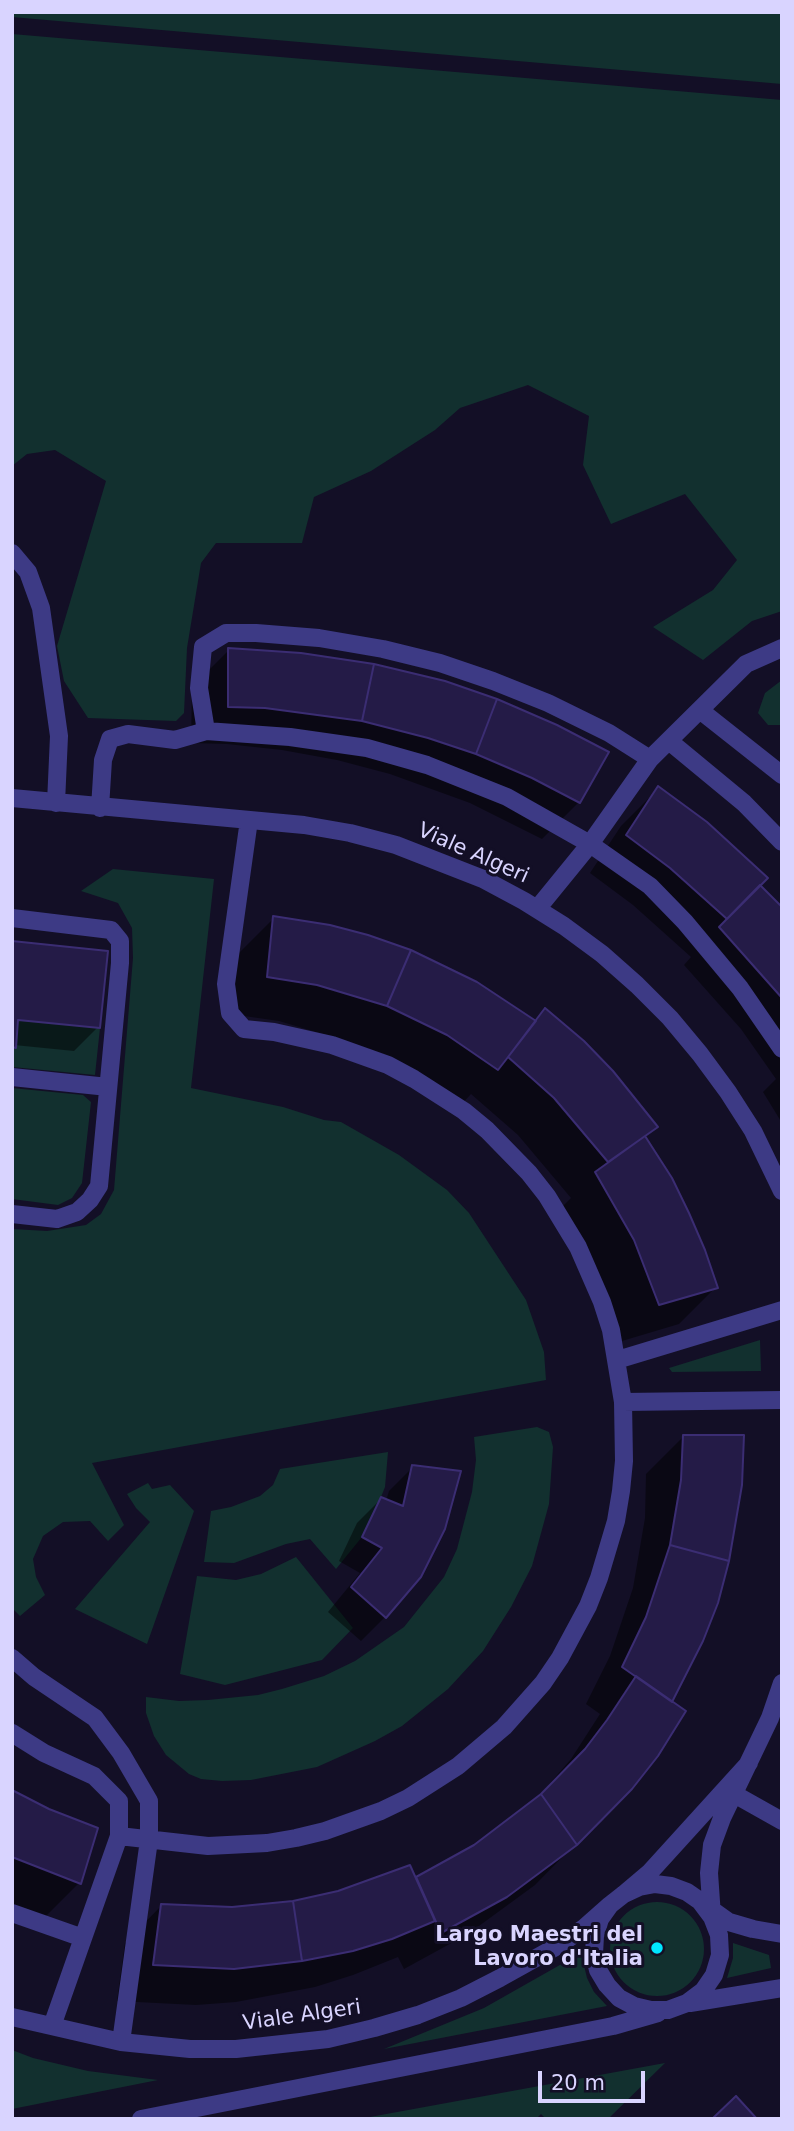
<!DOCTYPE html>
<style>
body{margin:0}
#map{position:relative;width:794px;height:2131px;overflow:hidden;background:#130f26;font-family:"DejaVu Sans",sans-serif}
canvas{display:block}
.frame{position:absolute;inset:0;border:14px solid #d9d4ff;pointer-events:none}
.scale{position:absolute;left:538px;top:2071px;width:107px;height:32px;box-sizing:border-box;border:4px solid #d9d4ff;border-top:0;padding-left:9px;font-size:21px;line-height:24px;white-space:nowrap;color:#d9d4ff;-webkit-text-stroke:5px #130f26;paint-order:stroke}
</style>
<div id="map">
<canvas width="794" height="2131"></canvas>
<div class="frame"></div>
<div class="scale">20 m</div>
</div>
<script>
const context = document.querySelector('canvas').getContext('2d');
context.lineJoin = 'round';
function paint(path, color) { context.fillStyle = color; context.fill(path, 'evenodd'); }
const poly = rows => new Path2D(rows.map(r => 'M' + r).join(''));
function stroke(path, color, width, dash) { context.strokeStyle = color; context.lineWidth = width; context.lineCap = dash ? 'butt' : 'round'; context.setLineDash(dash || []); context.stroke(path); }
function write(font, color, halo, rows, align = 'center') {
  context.font = font + ' "DejaVu Sans",sans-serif'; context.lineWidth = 6; context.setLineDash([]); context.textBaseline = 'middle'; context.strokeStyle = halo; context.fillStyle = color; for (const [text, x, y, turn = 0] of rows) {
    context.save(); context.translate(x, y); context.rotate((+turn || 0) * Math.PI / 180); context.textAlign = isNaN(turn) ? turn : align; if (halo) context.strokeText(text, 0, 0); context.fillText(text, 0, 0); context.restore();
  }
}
const green = poly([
 [12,12,782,12,782,84,12,17],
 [12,34,782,100,782,611,752,621,703,660,653,627,713,590,737,560,685,494,611,524,583,465,589,416,528,385,460,408,435,430,371,471,314,497,302,543,216,543,201,563,187,648,184,713,176,721,88,718,64,681,57,646,106,481,55,450,27,454,12,466],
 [782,680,782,725,768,725,758,713,765,693],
 [113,869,214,879,191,1088,283,1107,324,1120,341,1122,399,1155,447,1190,469,1213,526,1300,544,1352,546,1380,92,1463,124,1525,108,1541,90,1521,63,1522,43,1536,33,1559,36,1577,45,1595,20,1616,12,1608,12,1229,47,1231,86,1225,101,1214,114,1190,133,958,132,928,118,903,81,891],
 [18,1020,100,1028,95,1075,12,1067,12,1047,16,1047],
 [12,1088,83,1095,91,1102,82,1183,72,1198,58,1205,12,1199],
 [760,1340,761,1371,672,1372,669,1368],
 [537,1427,549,1432,553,1447,549,1504,532,1566,511,1607,483,1651,448,1689,402,1726,375,1741,317,1767,251,1780,222,1781,201,1779,189,1774,166,1755,154,1736,146,1713,146,1697,179,1701,208,1700,258,1695,282,1689,324,1676,355,1661,404,1627,444,1577,457,1549,472,1492,476,1460,474,1437],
 [388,1452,385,1487,381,1497,362,1537,336,1569,310,1539,286,1544,234,1563,204,1562,211,1511,231,1507,260,1496,273,1485,280,1469],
 [148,1483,152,1489,170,1485,194,1511,147,1644,75,1609,150,1522,136,1508,127,1494],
 [296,1557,353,1628,322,1660,225,1685,180,1674,197,1576,236,1580,261,1574],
 '610 1949a47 47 0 1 1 94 0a47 47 0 1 1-94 0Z',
 [733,1943,769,1955,771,1968,727,1978,733,1958],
 [581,1953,587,1978,594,1992,607,2006,384,2049,484,2008],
 [12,2050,33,2058,88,2071,158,2080,12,2109],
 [665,2063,608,2119,546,2119,541,2114,536,2119,359,2119]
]);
const shadow = poly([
 [229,650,607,753,579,802,542,839,470,803,390,774,337,760,282,750,227,744,191,743,192,687],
 [658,789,758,885,782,912,782,1123,763,1092,776,1079,741,1029,684,965,691,957,633,905,590,873,621,826],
 [274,918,534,1022,545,1011,655,1126,644,1138,716,1287,679,1324,622,1341,598,1277,559,1210,571,1198,518,1135,471,1094,460,1106,346,1041,279,1021,230,1014,237,955],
 [12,943,98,1027,74,1051,14,1045,12,1049],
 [683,1437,742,1437,631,1787,535,1885,468,1934,404,1969,398,1957,353,1975,315,1987,236,2002,196,2005,117,2001,125,1943,162,1905,232,1909,293,1903,415,1879,475,1847,531,1805,571,1759,600,1714,586,1704,610,1656,633,1588,645,1518,646,1474],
 [413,1467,385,1617,361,1641,328,1612,360,1573,339,1561,357,1523,381,1499,386,1501,389,1491],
 [12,1791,79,1883,42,1920,12,1909]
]);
const building = poly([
 [228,648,301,653,374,664,362,721,265,708,228,707,228,648],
 [374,664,445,681,497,699,476,754,428,738,362,721,374,664],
 [497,699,557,725,609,752,580,803,532,778,476,754,497,699],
 [658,786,707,822,768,878,727,919,670,868,626,835,658,786],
 [760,885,782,907,782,998,719,927,760,885],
 [273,916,330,925,368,935,411,950,387,1006,317,985,267,977,273,916],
 [12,941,108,951,100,1028,18,1020,16,1048,12,1047,12,941],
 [411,950,477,982,536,1021,498,1070,447,1035,387,1006,411,950],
 [545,1008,584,1041,613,1071,658,1127,608,1162,554,1098,508,1057,545,1008],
 [645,1136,672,1178,689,1213,705,1250,718,1288,659,1305,634,1240,595,1172,645,1136],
 [683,1435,744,1435,742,1485,729,1561,670,1545,681,1480,683,1435],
 [412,1465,461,1471,445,1529,421,1577,386,1618,351,1587,382,1548,362,1537,381,1497,403,1506,412,1465],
 [670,1545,729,1561,718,1603,703,1641,672,1702,622,1667,646,1617,670,1545],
 [636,1676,686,1711,658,1756,632,1789,577,1845,541,1794,585,1749,607,1720,636,1676],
 [12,1790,49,1809,98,1828,81,1884,12,1857,12,1790],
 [541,1794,577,1845,507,1897,441,1933,416,1877,474,1845,541,1794],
 [410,1865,435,1921,392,1939,353,1951,302,1961,293,1901,338,1891,410,1865],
 [293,1901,302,1961,234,1969,153,1965,161,1904,232,1907,293,1901],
 [736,2096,757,2119,712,2119,736,2096]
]);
const minor = poly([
 [12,553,28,572,41,608,59,736,56,803],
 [701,711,782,775],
 [206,731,199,688,203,647,226,633,256,633,319,638,383,649,440,663,493,681,548,703,609,733,650,759],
 [669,741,744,803,782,842],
 [12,798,304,825,350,833,396,845,483,879,524,901,564,926,602,954,637,985,670,1018,700,1054,728,1092,753,1131,782,1191],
 [100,808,103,760,110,739,128,734,175,740,206,731,290,737,367,748,427,765,507,797,590,844,650,886,685,922,740,988,782,1049],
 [537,909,590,844,650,759,746,664,782,648],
 [12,918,111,930,120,941,120,963,99,1186,90,1200,77,1212,57,1219,12,1214],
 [12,1077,108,1087],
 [617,1360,782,1310],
 [623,1402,782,1400],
 [12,1658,34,1677,95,1718,121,1753,149,1801,149,1840,121,2042],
 [12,1733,44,1753,94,1776,119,1801,119,1836,52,2026],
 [734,1794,782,1821],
 [119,1836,208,1846,267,1843,296,1838,325,1831,381,1811,408,1798,458,1766,504,1727,543,1683,560,1658,588,1606,599,1578,616,1521,621,1491,624,1461,623,1402,611,1330,602,1302,578,1247,547,1196,529,1173,487,1130,464,1111,414,1079,388,1065,332,1045,274,1032,244,1029,230,1013,226,984,249,820],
 [624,1894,639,1887,655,1884,671,1886,687,1892,700,1901,712,1917,719,1935,720,1955,714,1975,703,1991,687,2003,668,2010,651,2010,634,2006,619,1998,607,1985,598,1970,594,1954,595,1936,600,1919,610,1905,624,1894,650,1872,749,1763],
 [708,1907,729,1922,753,1929,782,1934],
 [12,1913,83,1938],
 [712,1916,709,1873,712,1845,722,1818,770,1718,782,1683],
 [690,2003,782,1988],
 [12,2017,121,2042,190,2049,236,2049,328,2039,374,2028,418,2015,461,1998,500,1978,554,1948,584,1928,610,1905],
 [141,2119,613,2026,658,2013]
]);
const markers = [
 [657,1948,7,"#00e5ff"]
];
const streetNames = [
 ["Viale Algeri",473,854,24],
 ["Viale Algeri",302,2016,-8]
];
const poiNames = [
 ["Largo Maestri del",643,1936],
 ["Lavoro d'Italia",643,1960]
];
paint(green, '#12302f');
paint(shadow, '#0007');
paint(building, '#241b47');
stroke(building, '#3b2d73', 2);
stroke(minor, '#3d3a85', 18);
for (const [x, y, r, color] of markers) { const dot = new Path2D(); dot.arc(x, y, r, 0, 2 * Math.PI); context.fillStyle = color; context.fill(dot); stroke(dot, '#130f26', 2.5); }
write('21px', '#d9d4ff', '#130f26', streetNames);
write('bold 21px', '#d9d4ff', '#130f26', poiNames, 'right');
</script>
